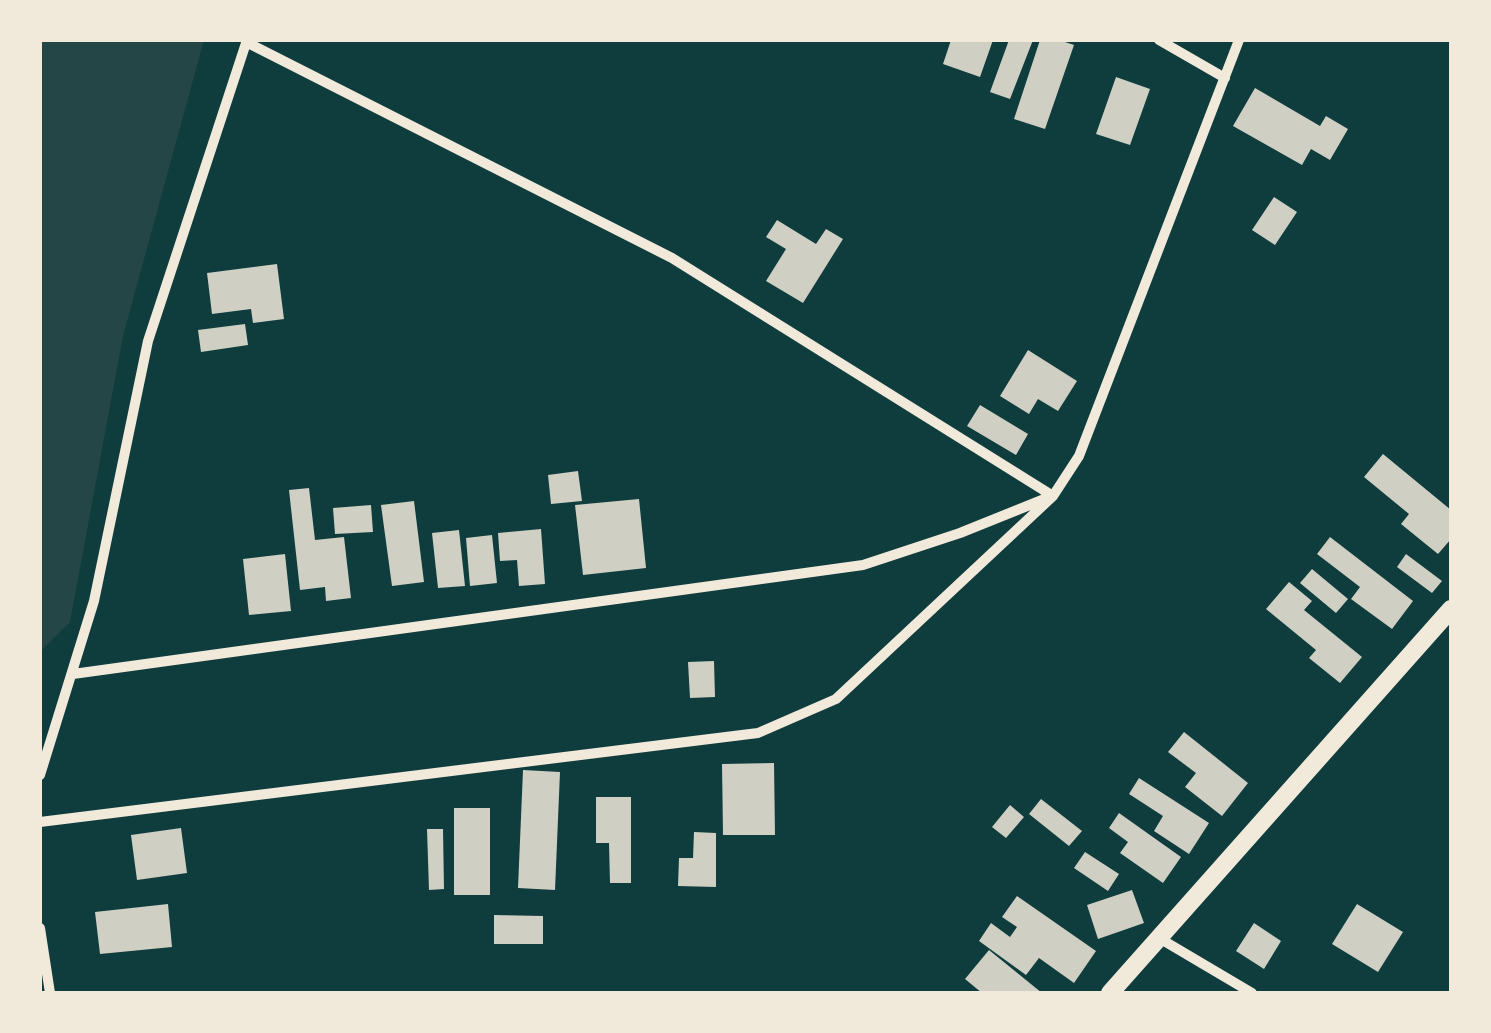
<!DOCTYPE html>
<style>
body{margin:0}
#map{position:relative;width:1491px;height:1033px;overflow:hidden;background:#0f3d3e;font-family:Rubik,sans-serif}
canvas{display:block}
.frame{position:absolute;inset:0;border:42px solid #f1e9da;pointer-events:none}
</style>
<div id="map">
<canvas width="1491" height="1033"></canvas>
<div class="frame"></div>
</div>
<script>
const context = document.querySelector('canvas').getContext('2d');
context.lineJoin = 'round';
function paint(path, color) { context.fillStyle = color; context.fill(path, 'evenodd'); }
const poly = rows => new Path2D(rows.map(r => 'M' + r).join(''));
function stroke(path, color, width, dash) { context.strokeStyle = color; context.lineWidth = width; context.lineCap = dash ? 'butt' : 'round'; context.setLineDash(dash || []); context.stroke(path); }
const green = poly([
 [40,40,204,40,123,336,70,622,40,652]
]);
const building = poly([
 [951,40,993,40,980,77,943,64],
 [1009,40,1033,40,1010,99,990,92],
 [1040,40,1059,40,1074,45,1045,129,1014,119],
 [1116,77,1150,89,1130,145,1096,134],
 [1255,88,1320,126,1326,116,1348,129,1330,160,1311,149,1302,165,1233,126],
 [1274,197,1297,212,1275,245,1252,230],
 [777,220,816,244,826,229,843,239,803,303,766,281,786,249,766,237],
 [277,264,284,319,253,323,251,309,212,314,207,273],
 [245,324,248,345,201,352,198,330],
 [1028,350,1077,381,1058,411,1038,399,1029,414,1000,396],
 [980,405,1028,434,1016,455,967,426],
 [1383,454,1451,510,1451,539,1438,554,1401,524,1409,514,1364,477],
 [578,471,582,501,551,504,548,475],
 [309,488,315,540,344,537,351,598,326,601,325,587,300,590,289,490],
 [639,499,646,568,583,575,575,505],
 [414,501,424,582,392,586,381,505],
 [371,505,373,532,335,534,333,508],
 [541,529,545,584,519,586,517,560,500,561,498,533],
 [459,530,465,586,438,588,432,533],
 [492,535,497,583,470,586,466,538],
 [1330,537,1413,601,1392,629,1351,599,1360,587,1317,554],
 [285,554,291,611,249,615,243,559],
 [1406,554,1442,581,1432,593,1397,567],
 [1312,569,1348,599,1336,613,1300,583],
 [1289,582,1312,601,1304,610,1362,657,1340,683,1309,658,1316,650,1266,609],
 [714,661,715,697,690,698,688,662],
 [1184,732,1248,783,1222,816,1185,787,1196,773,1168,752],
 [774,763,775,835,723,835,722,764],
 [523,770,560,772,555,890,518,888],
 [1139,778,1209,823,1189,854,1154,831,1163,816,1129,794],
 [596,797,631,797,631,883,610,883,609,843,596,843],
 [1041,799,1082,831,1069,846,1029,814],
 [1010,805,1024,817,1006,838,992,827],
 [454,808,490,808,490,895,454,895],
 [1119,813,1181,857,1163,883,1120,853,1128,842,1109,828],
 [181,828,187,873,137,880,131,835],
 [427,829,443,829,444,889,429,890],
 [694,832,716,833,716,887,678,886,679,858,693,858],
 [1085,852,1119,874,1108,891,1074,868],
 [1132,890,1144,923,1098,939,1087,905],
 [1017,896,1096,951,1074,983,1039,958,1026,975,979,941,991,923,1010,937,1017,927,1002,917],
 [168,904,172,947,100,954,95,912],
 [1357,904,1403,932,1378,972,1332,944],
 [494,915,543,916,543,944,494,944],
 [1254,923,1281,941,1264,969,1236,951],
 [989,950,1042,993,982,993,965,979]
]);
const minor = poly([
 [1159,40,1225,78],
 [246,42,672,258,1053,496],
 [73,674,863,565,960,533,1047,498],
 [40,775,94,601,148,341,247,40],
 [40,822,758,733,836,699,1053,496,1079,456,1239,40],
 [40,928,50,993],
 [1159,938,1252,993]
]);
const tertiary = poly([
 [1110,993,1451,609]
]);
paint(green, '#244646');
paint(building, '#cfcfc3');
stroke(minor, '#f1e9da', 10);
stroke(tertiary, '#f1e9da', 18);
</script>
